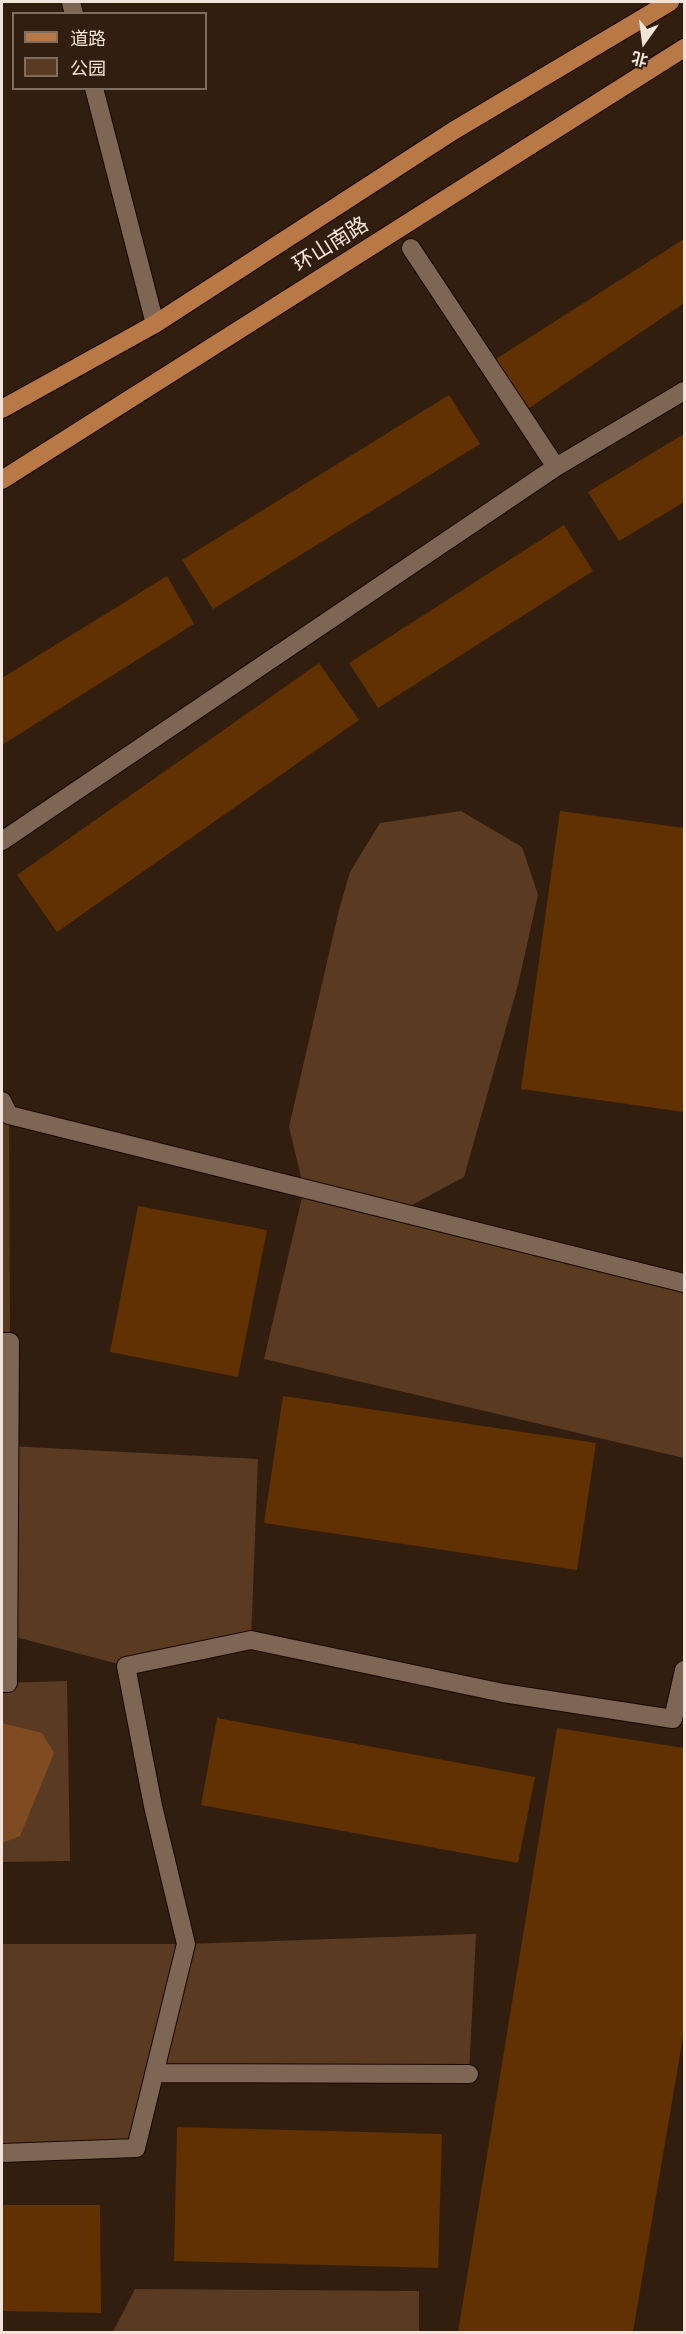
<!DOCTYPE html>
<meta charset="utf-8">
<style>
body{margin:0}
#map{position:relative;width:686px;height:2334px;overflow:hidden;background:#321e0f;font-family:"PT Sans Narrow","Noto Sans SC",sans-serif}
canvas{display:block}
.frame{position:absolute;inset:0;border:3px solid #f2e4da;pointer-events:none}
.legend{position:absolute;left:12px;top:12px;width:195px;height:78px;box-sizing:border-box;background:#321e0f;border:2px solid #7f6d60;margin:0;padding:8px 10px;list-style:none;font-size:18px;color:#f2e4da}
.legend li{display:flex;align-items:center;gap:12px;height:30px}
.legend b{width:30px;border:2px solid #7f6d60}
.north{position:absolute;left:614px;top:12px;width:60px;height:60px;-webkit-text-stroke:4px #321e0f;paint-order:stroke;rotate:194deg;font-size:16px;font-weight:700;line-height:24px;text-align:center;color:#f2e4da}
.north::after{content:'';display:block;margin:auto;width:21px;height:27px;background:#f2e4da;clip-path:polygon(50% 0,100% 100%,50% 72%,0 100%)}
</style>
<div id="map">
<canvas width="686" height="2334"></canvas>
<div class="frame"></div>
<ul class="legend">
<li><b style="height:8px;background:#b87946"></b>道路</li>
<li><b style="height:16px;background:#5b3a22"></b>公园</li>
</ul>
<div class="north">北</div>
</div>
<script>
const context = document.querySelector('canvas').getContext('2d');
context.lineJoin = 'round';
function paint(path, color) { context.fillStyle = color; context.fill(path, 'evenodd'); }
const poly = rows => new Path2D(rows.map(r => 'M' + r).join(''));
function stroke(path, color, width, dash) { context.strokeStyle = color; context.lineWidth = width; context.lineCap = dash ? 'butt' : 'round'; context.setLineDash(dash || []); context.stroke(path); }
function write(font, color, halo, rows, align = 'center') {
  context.font = font + ' "PT Sans Narrow","Noto Sans SC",sans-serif'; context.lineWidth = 4.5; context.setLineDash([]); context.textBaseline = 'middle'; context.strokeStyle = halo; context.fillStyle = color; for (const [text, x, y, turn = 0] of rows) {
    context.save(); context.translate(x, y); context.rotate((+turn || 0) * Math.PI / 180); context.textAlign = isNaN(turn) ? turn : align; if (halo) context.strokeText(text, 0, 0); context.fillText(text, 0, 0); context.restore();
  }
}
const green = poly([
 [461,811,522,847,538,895,518,985,464,1177,399,1212,684,1283,684,1458,264,1359,304,1189,289,1127,339,910,350,872,380,823],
 [9,1115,10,1342,2,1342,2,1116],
 [9,1446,258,1459,251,1640,126,1666,8,1635],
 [67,1681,70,1861,2,1862,2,1683],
 [476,1934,469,2074,154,2073,136,2148,2,2153,2,1944,186,1944],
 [135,2289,419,2291,419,2332,113,2332]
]);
const water = poly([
 [2,1723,42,1733,54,1753,20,1836,2,1843]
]);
const building = poly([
 [684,239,684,303,529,408,496,359],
 [449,395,480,444,213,609,182,560],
 [684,434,684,502,619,541,588,492],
 [564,525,593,571,378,708,349,663],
 [167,576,194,624,2,745,2,678],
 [319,663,359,720,57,932,17,875],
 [560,811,684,828,684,1112,521,1089],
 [138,1206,267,1230,238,1377,110,1352],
 [283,1396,596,1443,577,1570,264,1523],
 [217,1718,535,1777,518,1863,201,1805],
 [557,1728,684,1748,684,2031,633,2332,458,2332],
 [177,2127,442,2134,438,2268,174,2261],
 [2,2205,100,2205,101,2313,2,2311]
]);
const minor = poly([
 [71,2,74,14],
 [94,88,155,324],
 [411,248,556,467],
 [2,841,556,467,684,391],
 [2,1101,9,1115,684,1283],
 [2,1342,10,1342,8,1683,2,1683],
 [154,2073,469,2074],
 [2,2153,136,2148,186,1944,153,1806,126,1666,251,1640,503,1693,673,1719,684,1670]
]);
const major = poly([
 [2,409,155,324,453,131,670,2],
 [2,480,684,48]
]);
const streetNames = [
 ["环山南路",331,245,-32]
];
paint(green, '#5b3a22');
paint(water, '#7e4b23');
paint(building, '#613102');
stroke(minor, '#190700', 20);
stroke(major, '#190700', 20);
stroke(minor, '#7e6655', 18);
stroke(major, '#b87946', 18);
write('21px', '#f2e4da', '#321e0f', streetNames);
</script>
